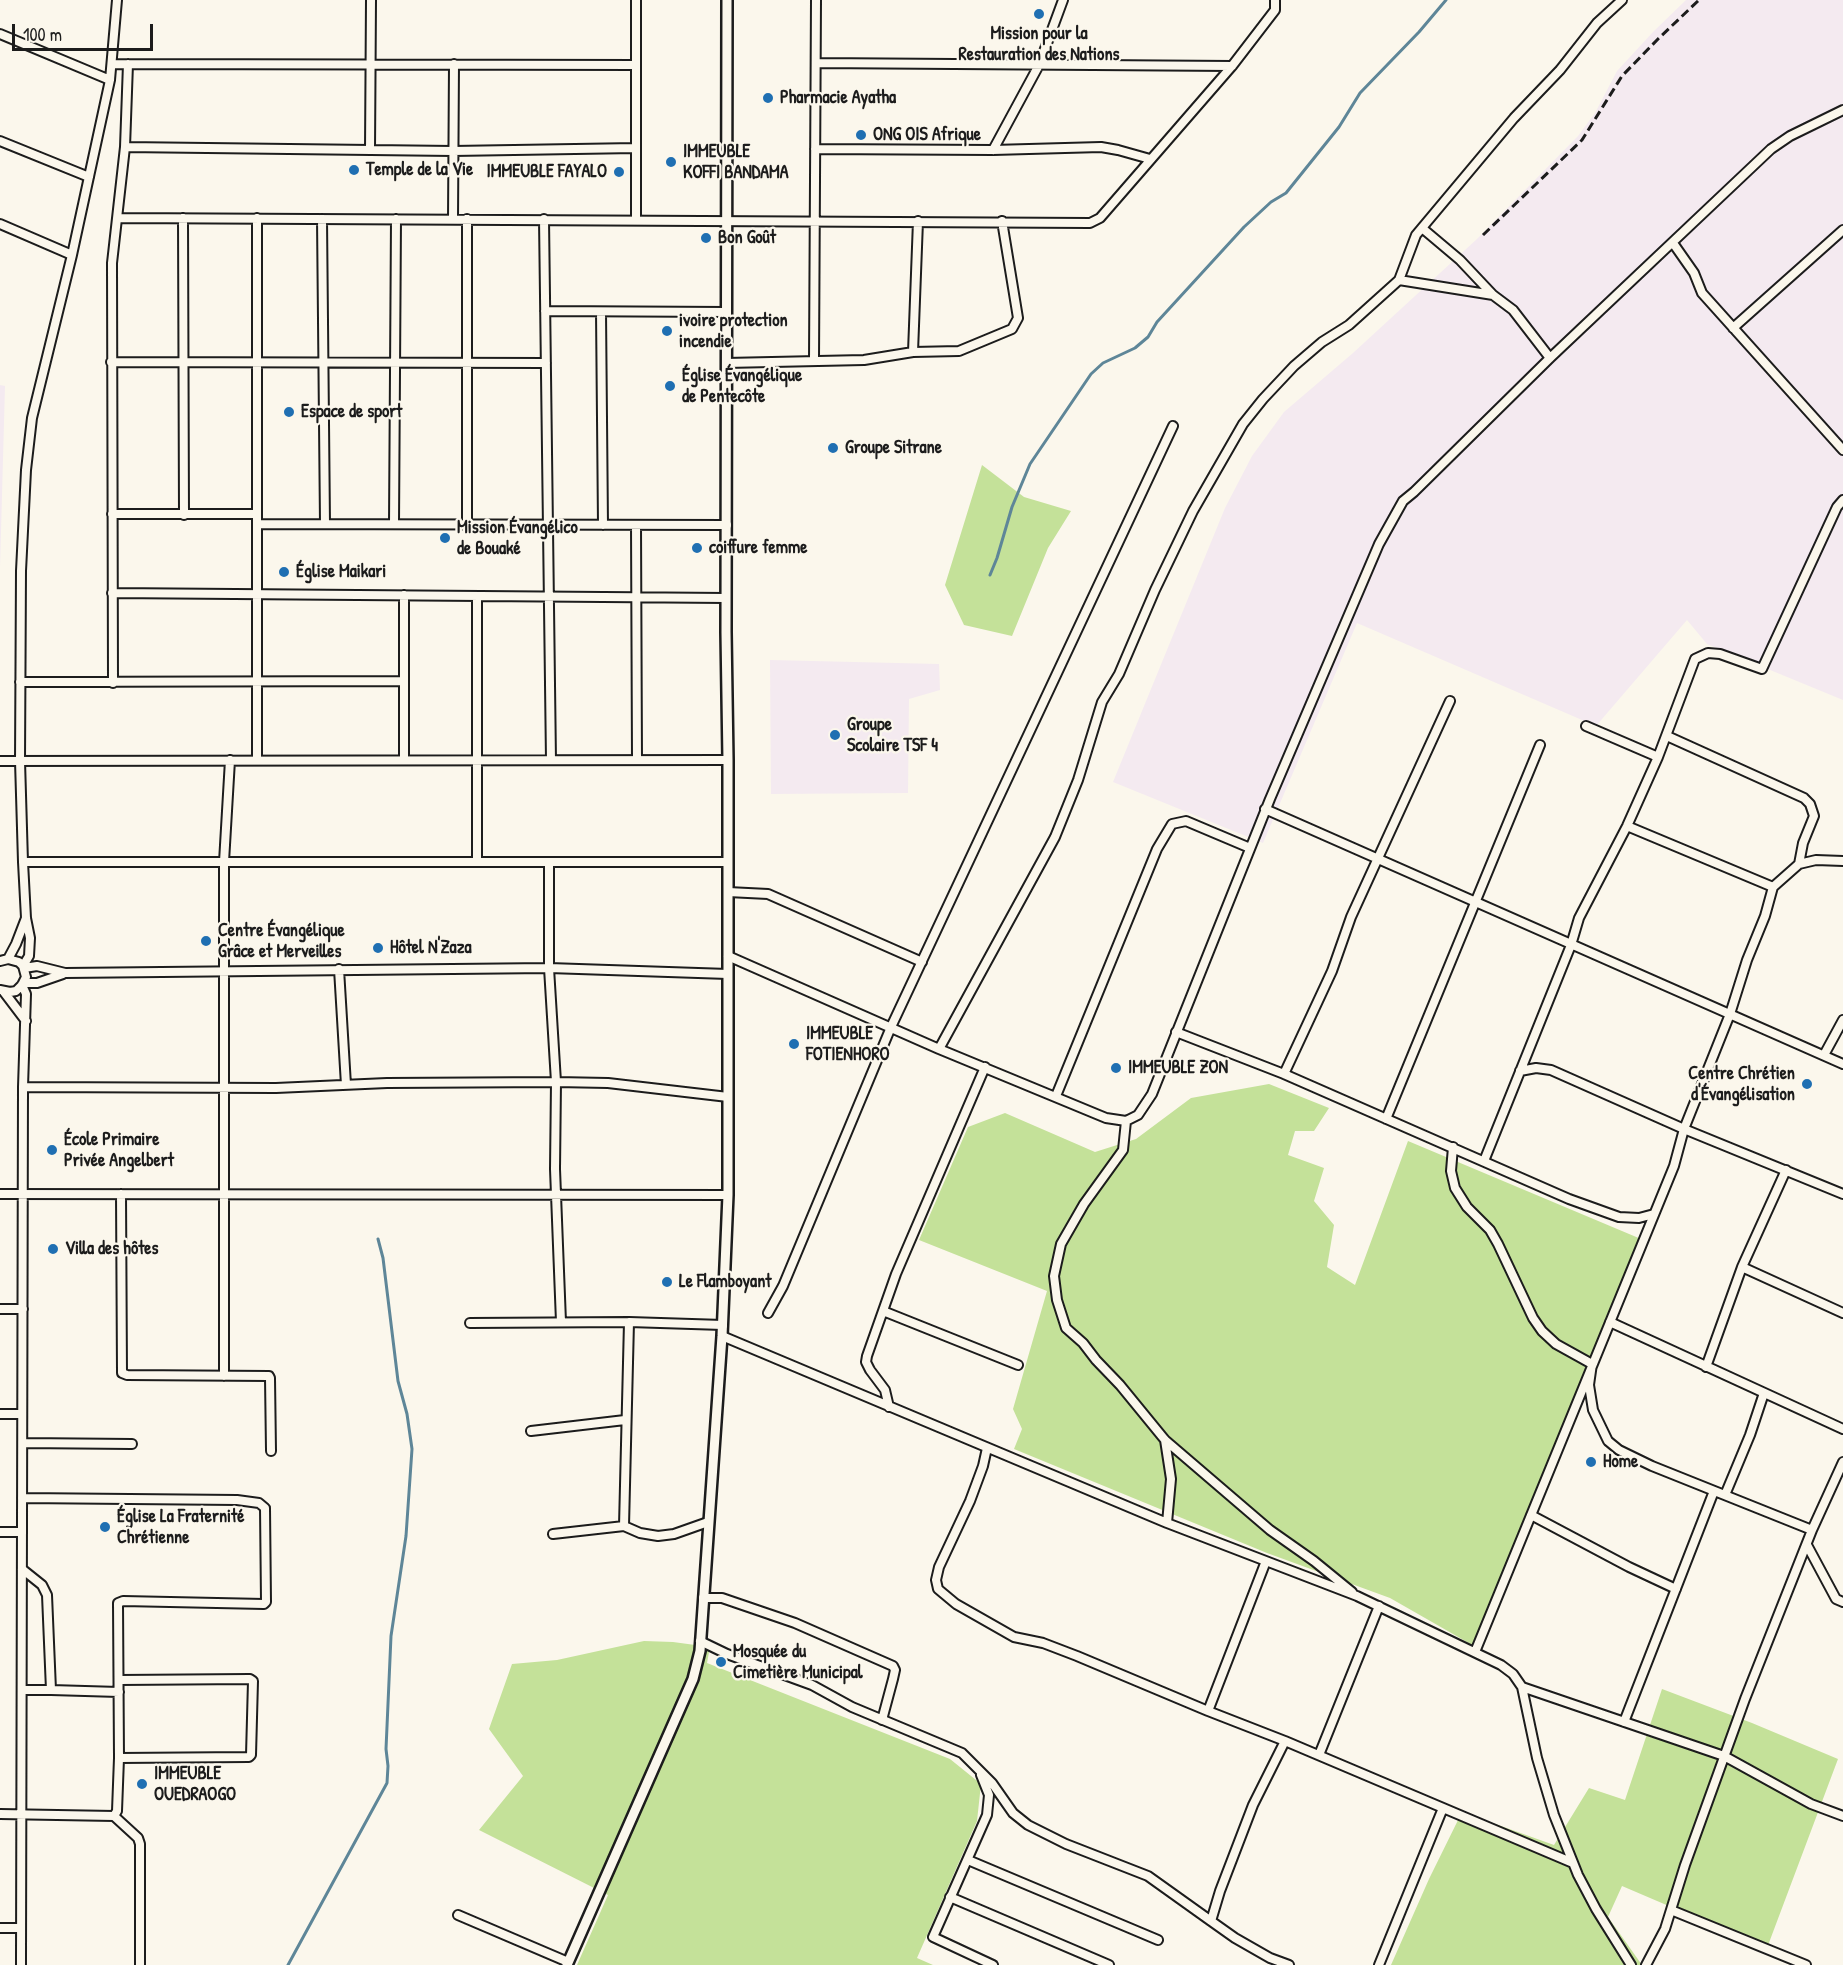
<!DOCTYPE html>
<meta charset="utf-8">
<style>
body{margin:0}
#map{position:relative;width:1843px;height:1965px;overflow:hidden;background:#fbf7ec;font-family:"Patrick Hand",sans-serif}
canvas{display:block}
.scale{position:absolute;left:12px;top:24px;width:141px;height:27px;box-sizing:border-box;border:3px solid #1c1c1c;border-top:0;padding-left:8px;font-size:18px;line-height:21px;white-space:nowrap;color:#1c1c1c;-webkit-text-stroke:4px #fbf7ec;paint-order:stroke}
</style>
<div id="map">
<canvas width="1843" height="1965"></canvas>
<div class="scale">100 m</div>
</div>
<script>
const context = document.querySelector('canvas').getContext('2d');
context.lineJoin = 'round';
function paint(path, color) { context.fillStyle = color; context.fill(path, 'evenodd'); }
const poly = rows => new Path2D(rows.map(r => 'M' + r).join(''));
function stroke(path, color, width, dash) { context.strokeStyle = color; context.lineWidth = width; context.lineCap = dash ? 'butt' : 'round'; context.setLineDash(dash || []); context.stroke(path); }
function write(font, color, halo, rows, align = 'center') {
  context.font = font + ' "Patrick Hand",sans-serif'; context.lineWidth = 4.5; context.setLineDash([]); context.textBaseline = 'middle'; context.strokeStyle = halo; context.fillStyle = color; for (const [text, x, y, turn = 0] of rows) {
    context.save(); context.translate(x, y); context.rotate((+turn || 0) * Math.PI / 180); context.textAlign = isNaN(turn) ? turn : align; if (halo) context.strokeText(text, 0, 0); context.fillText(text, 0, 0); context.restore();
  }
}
const built = poly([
 [1686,0,1843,0,1843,700,1707,644,1687,620,1596,726,1357,623,1263,843,1113,782,1225,508,1252,456,1284,412,1353,353,1477,239,1578,136,1595,113,1617,71,1653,32],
 [0,385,5,386,0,568],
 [770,660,939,664,940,690,909,699,908,793,771,794]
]);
const green = poly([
 [982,465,1024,497,1071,511,1048,548,1012,636,964,625,945,585],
 [1269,1084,1329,1108,1314,1131,1295,1131,1288,1155,1324,1168,1314,1201,1334,1225,1327,1267,1355,1285,1408,1141,1641,1239,1474,1646,1390,1598,1267,1553,1014,1449,1022,1429,1013,1409,1047,1291,919,1240,968,1127,1005,1113,1095,1152,1136,1139,1191,1098],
 [644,1641,673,1642,710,1647,707,1663,950,1759,981,1784,977,1821,917,1958,933,1965,577,1965,608,1895,479,1830,523,1776,489,1729,512,1664,557,1660],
 [1662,1689,1752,1723,1838,1759,1767,1948,1622,1886,1608,1917,1642,1965,1391,1965,1429,1879,1462,1812,1554,1845,1589,1788,1625,1800]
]);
const stream = poly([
 [990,575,997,558,1012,507,1030,464,1091,374,1103,363,1135,348,1148,337,1157,322,1244,227,1271,202,1286,193,1339,127,1360,93,1419,32,1446,0],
 [288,1965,387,1783,388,1766,386,1749,391,1636,406,1536,412,1449,407,1414,398,1381,383,1258,378,1239]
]);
const minor = poly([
 [0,34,110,80],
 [816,63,1232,66],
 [112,64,636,65],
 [0,141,89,177],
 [125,147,453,151,636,148],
 [815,149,993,150,1101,147,1118,150,1150,159],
 [370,150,371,0],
 [993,150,1039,65,1063,0],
 [118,218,1090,223,1100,218,1232,66,1275,10,1275,0],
 [183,218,184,515],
 [322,219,325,524],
 [453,219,454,64],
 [544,219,551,760],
 [636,219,636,0],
 [0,224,72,255],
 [1422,228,1460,260,1493,295,1513,310,1550,358],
 [1673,243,1694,273,1702,293,1843,450],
 [1399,280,1493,295],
 [545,311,726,312],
 [601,312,603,525],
 [1733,328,1843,230],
 [913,352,918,221],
 [814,361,816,0],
 [111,362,546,363],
 [726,363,864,360,913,352,959,351,1012,329,1018,318,1002,221],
 [112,514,257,514],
 [257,524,727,525],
 [394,524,396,219],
 [467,525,467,219],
 [636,525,637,760],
 [112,593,726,598],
 [404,595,404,760],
 [477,596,477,862],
 [20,682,404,681],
 [113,683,112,263,125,147,128,64],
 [1586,726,1658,757],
 [1667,736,1804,798,1810,804,1814,816,1803,843,1799,864],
 [257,760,257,218],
 [0,761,728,760],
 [1265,809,1843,1064],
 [1627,826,1773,887],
 [23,862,728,862],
 [549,862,549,968,556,1082,555,1169,561,1322],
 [728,892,768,894,922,962],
 [728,956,939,1049,1106,1118,1126,1121,1138,1115,1152,1094,1270,799,1379,544,1403,501,1414,492,1550,358,1771,149,1790,136,1843,110],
 [8,959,16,944,26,918],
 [0,961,8,959,19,962,23,966,26,977,22,985,16,991,10,992,0,990],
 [23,966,29,956,30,938,26,918,23,862,20,761,21,571,26,470,32,418,72,255,110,80,117,0],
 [24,968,37,966,65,973,549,968,728,974],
 [339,969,346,1085],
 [24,983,37,983,63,974],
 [4,992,26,1021],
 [1176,1032,1284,1074,1569,1199,1619,1217,1639,1218,1654,1214],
 [939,1049,1055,837,1078,780,1102,702,1119,674,1155,590,1193,511,1243,424,1263,399,1294,366,1322,342,1349,325,1399,280,1416,235,1514,118,1560,70,1597,23,1622,0],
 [1824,1055,1843,1020],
 [1520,1071,1536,1068,1551,1070,1684,1129,1843,1194],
 [1284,1074,1332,971,1351,917,1450,701],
 [23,1087,276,1088,387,1083,556,1082,608,1083,728,1097],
 [1056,1096,1157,849,1172,824,1186,821,1250,848],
 [1386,1119,1540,745],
 [1126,1121,1123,1150,1084,1204,1061,1244,1054,1276,1057,1300,1066,1328,1083,1343,1096,1360,1120,1385,1165,1440,1270,1530,1314,1561,1352,1592],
 [1453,1147,1451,1171,1455,1188,1467,1207,1490,1230,1498,1244,1533,1318,1542,1331,1556,1344,1592,1364,1589,1385,1593,1410,1608,1441,1619,1450,1652,1466,1812,1530],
 [1484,1161,1571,945,1579,918,1627,826,1658,757,1695,659,1708,653,1720,654,1762,669,1837,507,1843,500],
 [0,1194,728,1195],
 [121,1194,122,1373,127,1375,269,1376,270,1378,271,1451],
 [1742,1267,1843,1313],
 [0,1309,23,1309],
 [883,1311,1018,1365],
 [768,1313,783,1286,891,1027,1173,426],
 [1610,1322,1843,1429],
 [470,1323,629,1322,723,1325],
 [722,1336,1167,1523,1357,1596,1501,1665,1513,1674,1522,1687,1537,1758,1554,1815,1578,1875,1596,1909,1631,1965],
 [1706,1367,1742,1267,1786,1170],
 [224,1376,224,862,230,760],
 [889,1407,885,1390,870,1370,866,1362,867,1356,896,1274,985,1067],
 [0,1414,22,1414],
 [531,1431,625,1420],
 [1165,1440,1171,1479,1167,1523],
 [23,1443,132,1444],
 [987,1448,983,1466,970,1501,939,1567,936,1580,938,1589,956,1604,1014,1637,1043,1643,1077,1656,1208,1711,1285,1741,1573,1863],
 [1725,1495,1750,1435,1764,1393],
 [22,1498,237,1500,259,1503,265,1508,266,1602,264,1604,123,1601,118,1603,119,1758,117,1811,114,1816],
 [1531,1515,1629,1567,1676,1589],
 [624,1526,629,1322],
 [0,1532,22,1532],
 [553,1534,624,1526,640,1533,658,1536,674,1534,708,1522],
 [1807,1545,1836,1599,1843,1602],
 [22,1569,42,1585,47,1595,51,1690],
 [703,1598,722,1598,795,1623,893,1666,895,1670,893,1679,882,1720],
 [700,1641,727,1654,812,1685,852,1707,962,1753,992,1783,1013,1813,1028,1825,1066,1844,1148,1876,1211,1921],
 [1475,1652,1674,1166,1684,1129,1730,1014,1747,960,1765,916,1773,887,1799,864,1816,860,1843,861],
 [1522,1687,1724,1756,1811,1804,1843,1816],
 [22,1690,51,1690,119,1692],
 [1208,1711,1266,1561],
 [1624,1722,1714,1491],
 [1285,1741,1253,1805,1220,1891,1211,1921,1235,1938,1270,1958,1289,1965],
 [1319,1755,1379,1606],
 [119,1758,249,1757,251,1755,253,1681,250,1679,119,1680],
 [981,1775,989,1795,987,1815,933,1937,993,1965],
 [0,1814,114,1816,138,1838,140,1844,140,1965],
 [968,1860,1158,1940],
 [950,1897,1109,1965],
 [1671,1910,1806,1965],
 [458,1915,568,1962],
 [0,1928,21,1928],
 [21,1965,23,1087,26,994,22,985],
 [1379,1965,1443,1808],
 [1646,1965,1665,1929,1685,1865,1745,1699,1812,1530,1843,1462]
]);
const tertiary = poly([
 [567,1965,693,1679,700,1651,722,1336,728,1195,728,760,726,632,727,0]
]);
const rail = poly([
 [1483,235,1582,140,1622,76,1658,39,1699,0]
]);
const markers = [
 [1039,14,6,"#1f6fb2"],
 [768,98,6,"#1f6fb2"],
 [861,135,6,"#1f6fb2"],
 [671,162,6,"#1f6fb2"],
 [354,170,6,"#1f6fb2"],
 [619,172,6,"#1f6fb2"],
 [706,238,6,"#1f6fb2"],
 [667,331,6,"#1f6fb2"],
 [670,386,6,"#1f6fb2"],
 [289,412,6,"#1f6fb2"],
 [833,448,6,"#1f6fb2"],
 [445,538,6,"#1f6fb2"],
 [697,548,6,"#1f6fb2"],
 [284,572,6,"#1f6fb2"],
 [835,735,6,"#1f6fb2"],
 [206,941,6,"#1f6fb2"],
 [378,948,6,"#1f6fb2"],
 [794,1044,6,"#1f6fb2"],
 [1116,1068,6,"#1f6fb2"],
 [1807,1084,6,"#1f6fb2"],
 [52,1150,6,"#1f6fb2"],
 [53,1249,6,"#1f6fb2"],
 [667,1282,6,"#1f6fb2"],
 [1591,1462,6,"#1f6fb2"],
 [105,1527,6,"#1f6fb2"],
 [721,1662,6,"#1f6fb2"],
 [142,1784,6,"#1f6fb2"]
];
const poiNames = [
 ["Mission pour la",1039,34,"center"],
 ["Restauration des Nations",1039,55,"center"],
 ["Pharmacie Ayatha",780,98],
 ["ONG OIS Afrique",873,135],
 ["IMMEUBLE",683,152],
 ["KOFFI BANDAMA",683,173],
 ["Temple de la Vie",366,170],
 ["IMMEUBLE FAYALO",607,172,"right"],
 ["Bon Goût",718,238],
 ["ivoire protection",679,321],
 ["incendie",679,342],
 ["Église Évangélique",682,376],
 ["de Pentecôte",682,397],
 ["Espace de sport",301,412],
 ["Groupe Sitrane",845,448],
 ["Mission Évangélico",457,528],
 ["de Bouaké",457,549],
 ["coiffure femme",709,548],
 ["Église Maikari",296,572],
 ["Groupe",847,725],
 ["Scolaire TSF 4",847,746],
 ["Centre Évangélique",218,931],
 ["Grâce et Merveilles",218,952],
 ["Hôtel N'Zaza",390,948],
 ["IMMEUBLE",806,1034],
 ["FOTIENHORO",806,1055],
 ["IMMEUBLE ZON",1128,1068],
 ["Centre Chrétien",1795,1074,"right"],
 ["d'Évangélisation",1795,1095,"right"],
 ["École Primaire",64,1140],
 ["Privée Angelbert",64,1161],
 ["Villa des hôtes",65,1249],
 ["Le Flamboyant",679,1282],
 ["Home",1603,1462],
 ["Église La Fraternité",117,1517],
 ["Chrétienne",117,1538],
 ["Mosquée du",733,1652],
 ["Cimetière Municipal",733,1673],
 ["IMMEUBLE",154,1774],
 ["OUEDRAOGO",154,1795]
];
paint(built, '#f4eaf0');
paint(green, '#c4e199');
stroke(stream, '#5e8698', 3);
stroke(minor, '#1c1c1c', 12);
stroke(tertiary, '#1c1c1c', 14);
stroke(minor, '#fbf7ec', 8);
stroke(tertiary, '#fbf7ec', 9);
stroke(rail, '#1c1c1c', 3, [9, 4.5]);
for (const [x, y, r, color] of markers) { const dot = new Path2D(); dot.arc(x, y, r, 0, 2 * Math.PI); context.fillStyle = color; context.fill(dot); stroke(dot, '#fbf7ec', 2); }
write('bold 18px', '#1c1c1c', '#fbf7ec', poiNames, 'left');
</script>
